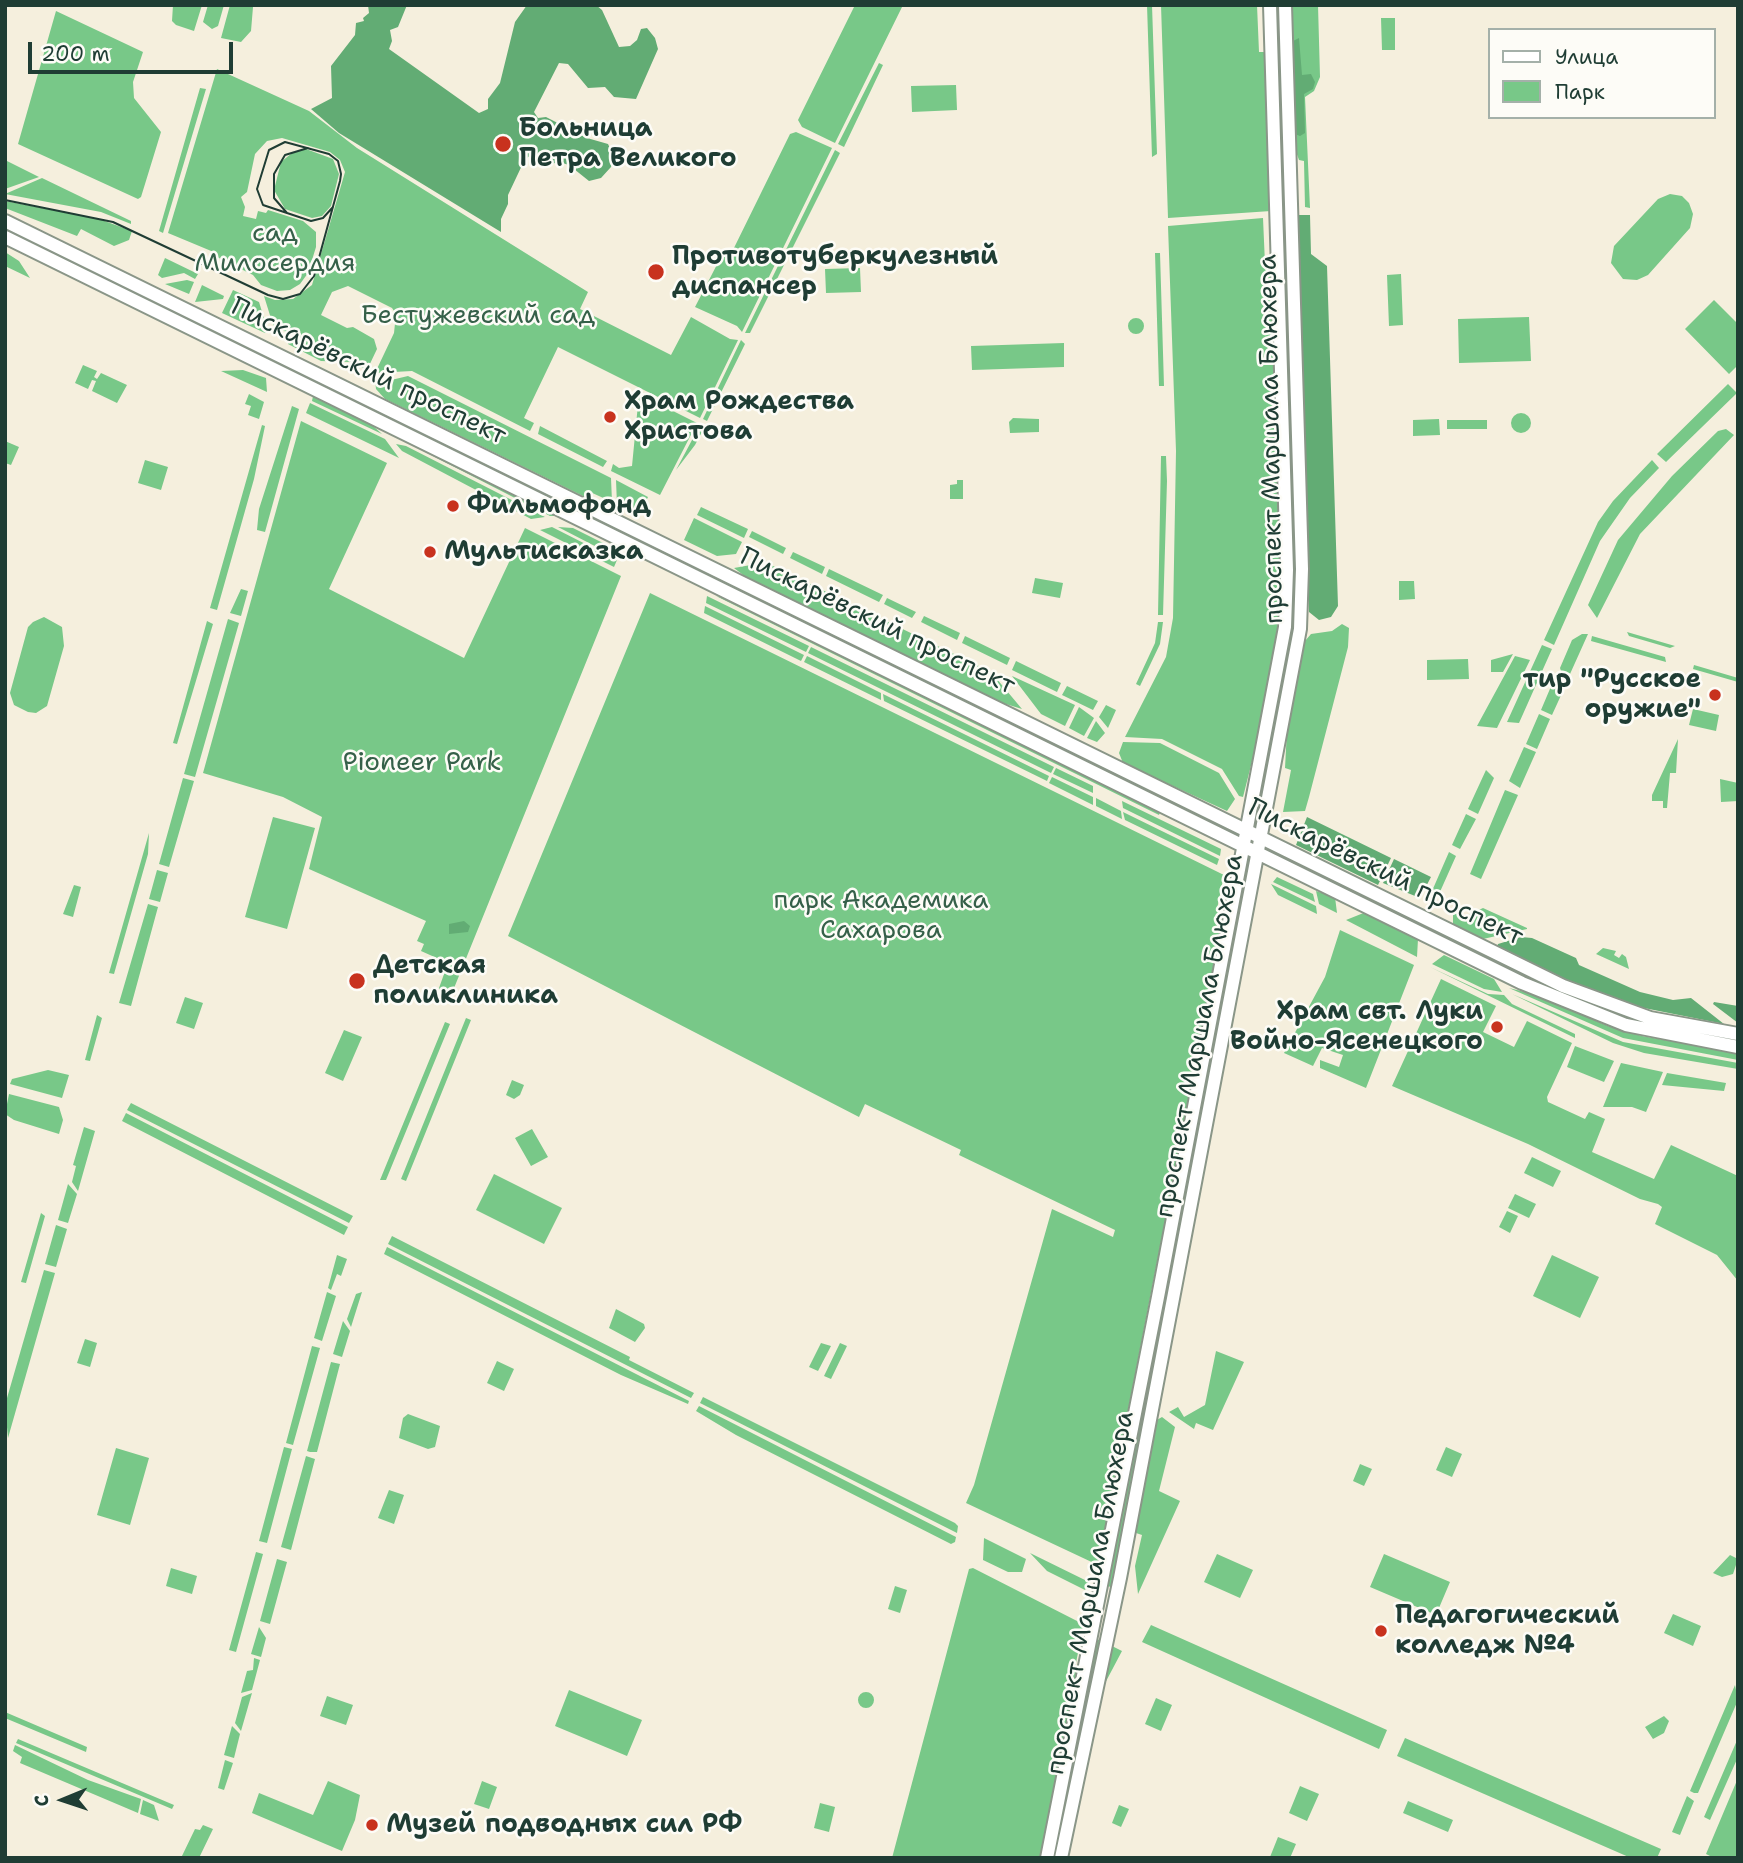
<!DOCTYPE html>
<meta charset="utf-8">
<style>
body{margin:0}
#map{position:relative;width:1743px;height:1863px;overflow:hidden;background:#f5efdd;font-family:"Shantell Sans",sans-serif}
canvas{display:block}
.frame{position:absolute;inset:0;border:7px solid #1f3d34;pointer-events:none}
.legend{position:absolute;left:1488px;top:28px;width:228px;height:91px;box-sizing:border-box;background:#fdfcf7;border:2px solid #a4b0a9;margin:0;padding:9px 12px;list-style:none;font-size:21px;color:#1f3d34}
.legend li{display:flex;align-items:center;gap:14px;height:35px}
.legend b{width:35px;border:2px solid #a4b0a9}
.north{position:absolute;left:28px;top:1765px;width:70px;height:70px;-webkit-text-stroke:5px #fdfcf7;paint-order:stroke;rotate:268deg;font-size:19px;font-weight:700;line-height:28px;text-align:center;color:#1f3d34}
.north::after{content:'';display:block;margin:auto;width:24px;height:32px;background:#1f3d34;clip-path:polygon(50% 0,100% 100%,50% 72%,0 100%)}
.scale{position:absolute;left:28px;top:42px;width:205px;height:32px;box-sizing:border-box;border:4px solid #1f3d34;border-top:0;padding-left:9px;font-size:21px;line-height:24px;white-space:nowrap;color:#1f3d34;-webkit-text-stroke:5px #fdfcf7;paint-order:stroke}
</style>
<div id="map">
<canvas width="1743" height="1863"></canvas>
<div class="frame"></div>
<ul class="legend">
<li><b style="height:9px;background:#fff"></b>Улица</li>
<li><b style="height:19px;background:#78c888"></b>Парк</li>
</ul>
<div class="north">С</div>
<div class="scale">200 m</div>
</div>
<script>
const context = document.querySelector('canvas').getContext('2d');
context.lineJoin = 'round';
function paint(path, color) { context.fillStyle = color; context.fill(path, 'evenodd'); }
const poly = rows => new Path2D(rows.map(r => 'M' + r).join(''));
function stroke(path, color, width, dash) { context.strokeStyle = color; context.lineWidth = width; context.lineCap = dash ? 'butt' : 'round'; context.setLineDash(dash || []); context.stroke(path); }
function write(font, color, halo, rows, align = 'center') {
  context.font = font + ' "Shantell Sans",sans-serif'; context.lineWidth = 5; context.setLineDash([]); context.textBaseline = 'middle'; context.strokeStyle = halo; context.fillStyle = color; for (const [text, x, y, turn = 0] of rows) {
    context.save(); context.translate(x, y); context.rotate((+turn || 0) * Math.PI / 180); context.textAlign = isNaN(turn) ? turn : align; if (halo) context.strokeText(text, 0, 0); context.fillText(text, 0, 0); context.restore();
  }
}
const green = poly([
 [173,5,202,5,194,31,176,25,172,21],
 [208,5,224,5,218,26,212,29,203,22],
 [230,5,253,7,251,31,241,42,221,38],
 [855,5,903,5,835,143,802,127,798,120],
 [1147,5,1152,5,1157,154,1152,157],
 [1161,5,1257,5,1259,52,1265,52,1271,211,1168,218],
 [1275,5,1278,5,1296,614,1293,614],
 [1290,5,1318,5,1320,77,1314,91,1305,97,1310,208,1305,207,1304,161,1299,160,1294,146],
 [56,11,143,52,133,82,134,98,161,132,141,197,138,199,18,144],
 [1381,18,1395,18,1395,50,1382,50],
 [879,63,883,65,844,147,838,144],
 [217,69,309,111,357,148,588,292,580,309,671,355,691,317,730,339,738,340,700,418,558,347,524,418,534,423,530,431,412,371,375,373,394,333,396,314,392,308,348,286,332,292,321,315,347,328,353,327,374,339,377,349,367,370,351,362,321,361,288,344,292,335,273,325,264,296,275,300,293,299,312,285,345,172,340,160,330,152,282,138,267,141,255,154,247,192,241,197,245,207,243,216,256,219,258,211,266,213,268,210,303,221,316,232,316,247,308,273,300,284,290,290,277,291,261,285,253,275,215,256,216,253,168,233],
 [956,85,957,110,912,112,911,86],
 [200,88,206,89,163,233,159,231],
 [796,132,832,148,742,332,737,326,695,307,724,251,731,254,790,134],
 [306,149,333,159,339,174,331,206,322,216,312,218,285,209,274,190,281,162,292,153],
 [835,150,840,153,750,333,745,333],
 [5,160,39,177,5,189],
 [42,178,131,221,131,224,101,212,5,194],
 [1670,194,1682,196,1689,203,1693,214,1690,228,1648,275,1637,280,1623,279,1611,263,1614,246,1658,199],
 [5,201,99,219,132,231,129,240,114,246,81,229,77,236,5,208],
 [1263,218,1265,264,1269,264,1273,280,1281,605,1262,722,1243,797,1239,796,1222,769,1162,739,1125,737,1166,657,1173,618,1176,451,1168,226],
 [5,252,19,261,30,278,5,266],
 [1155,253,1160,253,1164,386,1159,386],
 [165,258,198,274,195,279,184,273,162,278,158,275],
 [860,268,861,292,826,293,825,269],
 [1401,274,1403,325,1389,326,1387,275],
 [187,280,194,282,189,294,165,284],
 [202,285,224,296,223,299,195,302],
 [233,290,259,302,268,331,265,333,222,313],
 [1714,300,1738,324,1738,365,1729,374,1685,329],
 [1529,317,1531,361,1459,363,1458,319],
 '1128 326a8 8 0 1 1 16 0a8 8 0 1 1-16 0Z',
 [741,340,745,344,707,421,703,419],
 [1064,343,1064,367,972,370,971,346],
 [83,365,97,371,94,377,97,379,101,373,127,385,117,403,92,391,96,381,92,380,88,389,75,383],
 [243,370,266,378,267,392,221,371],
 [408,376,611,478,612,502,588,491,585,497,385,399,376,389,375,379,387,381],
 [1728,384,1737,393,1666,462,1657,454],
 [249,394,264,402,259,419,248,415,251,406,245,404],
 [639,394,697,423,660,495,611,471,613,464,619,468,632,466],
 [313,396,372,425,382,434,312,401],
 [310,403,385,439,399,458,306,413],
 [292,406,299,409,265,532,257,530,259,509],
 '1511 423a10 10 0 1 1 20 0a10 10 0 1 1-20 0Z',
 [1013,418,1039,419,1039,432,1010,433,1009,422],
 [1439,419,1440,435,1413,436,1413,420],
 [1447,420,1487,420,1487,429,1447,429],
 [301,421,387,463,329,589,464,658,525,528,621,576,450,998,442,995,439,988,448,963,421,951,424,944,417,941,426,921,309,869,322,817,283,797,203,773],
 [262,425,265,426,254,479,217,610,210,608],
 [700,425,704,428,695,445,676,470],
 [540,426,607,461,603,467,538,434],
 [1726,429,1734,435,1640,534,1597,618,1588,605,1618,540,1672,476,1718,431],
 [392,435,409,440,541,506,555,516,550,516],
 [5,441,19,447,11,465,5,463],
 [396,444,406,446,545,517,531,519,402,451],
 [1161,456,1166,456,1167,481,1163,615,1158,615],
 [145,460,168,467,161,490,138,483],
 [1652,460,1659,468,1630,498,1600,541,1554,645,1544,640,1598,522,1613,501],
 [616,480,648,497,639,516,617,505],
 [957,480,963,480,963,499,950,499,950,485,957,484],
 [701,507,748,529,744,538,697,515],
 [694,518,742,542,736,554,717,556,684,540],
 [552,527,617,560,614,567,540,530],
 [558,527,573,528,621,552,618,558],
 [752,531,786,548,783,554,749,537],
 [793,552,825,567,822,574,790,558],
 [762,563,771,565,991,672,1022,709,996,701,751,581,734,568],
 [829,569,883,595,879,602,826,576],
 [1035,578,1063,583,1060,598,1032,593],
 [1399,581,1414,581,1415,599,1399,600],
 [241,589,248,591,241,616,230,613],
 [650,593,1224,875,1217,909,1222,911,1220,939,1098,1565,966,1503,974,1485,1052,1209,1113,1237,1115,1230,959,1155,961,1150,865,1104,859,1117,508,936],
 [707,596,809,646,806,652,706,603],
 [716,596,732,601,1147,805,1160,812,1159,815],
 [887,598,916,612,912,618,884,604],
 [705,606,804,655,801,661,704,613],
 [924,616,960,633,957,640,921,622],
 [44,617,62,627,64,646,47,706,36,713,28,712,14,705,10,693,28,627,33,622],
 [228,619,239,623,195,777,184,774],
 [207,621,213,624,177,744,173,743],
 [1158,622,1163,622,1160,644,1140,686,1136,684,1155,643],
 [1342,624,1349,628,1348,647,1309,797,1305,811,1283,812,1291,770,1285,768,1287,730,1305,641,1311,634,1332,631],
 [1627,632,1675,646,1670,648,1629,636],
 [1582,634,1588,634,1570,674,1561,671,1560,668,1572,640],
 [965,636,1010,658,1007,665,962,643],
 [1592,636,1665,657,1666,662,1591,641],
 [1291,642,1258,820,1257,820,1255,817],
 [1542,645,1552,649,1519,723,1507,722],
 [811,647,1054,767,1051,773,808,653],
 [1513,654,1503,672,1491,672,1491,660],
 [807,656,881,693,881,700,804,662],
 [1515,656,1530,660,1497,728,1477,726],
 [1468,659,1469,679,1427,680,1427,660],
 [1016,661,1061,683,1057,692,1012,670],
 [1694,665,1738,678,1738,682,1693,669],
 [1012,676,1075,705,1065,726,1041,714],
 [1555,677,1568,680,1552,715,1541,710],
 [1067,686,1098,701,1093,710,1062,695],
 [883,694,1049,776,1047,781,884,701],
 [1106,705,1116,710,1108,728,1099,717],
 [1079,707,1094,718,1084,736,1069,728],
 [1693,709,1719,715,1716,731,1689,725],
 [1539,714,1550,719,1537,749,1526,744],
 [1096,721,1105,733,1097,742,1087,738],
 [1678,739,1676,773,1670,773,1667,808,1663,808,1663,801,1652,801,1652,795],
 [1123,742,1160,743,1219,773,1235,799,1227,811,1123,763,1119,753],
 [1524,747,1536,752,1520,788,1509,781],
 [1056,768,1093,786,1093,793,1053,774],
 [1486,770,1494,778,1478,814,1468,809],
 [1052,777,1093,797,1093,805,1049,783],
 [183,778,194,781,169,867,159,864],
 [1720,779,1738,783,1738,801,1721,802],
 [1505,790,1518,795,1481,879,1470,874],
 [1096,798,1121,811,1122,819,1096,806],
 [1122,801,1221,849,1220,856,1123,808],
 [1123,812,1219,859,1217,865,1125,820],
 [1466,814,1476,819,1460,849,1452,845],
 [273,817,315,828,287,929,245,917],
 [149,833,148,854,114,974,109,973],
 [1449,852,1456,856,1439,894,1432,891],
 [157,870,168,873,160,902,149,899],
 [1277,877,1313,894,1315,902,1273,882],
 [1243,878,1247,879,1192,1170,1188,1169],
 [1271,884,1316,906,1317,914,1278,895],
 [74,885,81,887,73,917,63,914],
 [1316,891,1335,897,1337,913,1319,904],
 [148,904,158,907,131,1006,119,1003],
 [1483,908,1527,928,1527,929,1483,939,1453,924,1453,912,1464,917],
 [1366,912,1418,939,1417,957,1346,920],
 [1340,930,1414,965,1366,1088,1320,1068,1320,1060,1339,1067,1343,1055,1322,1048,1313,1066,1284,1053,1325,977],
 [1603,948,1616,951,1614,955,1619,958,1622,954,1626,957,1629,969,1596,954],
 [1444,955,1494,979,1502,992,1484,989,1432,964],
 [1430,967,1488,994,1504,995,1512,1004,1575,1034,1575,1038],
 [1441,979,1496,1006,1483,1032,1514,1047,1527,1021,1572,1043,1547,1097,1548,1102,1585,1119,1589,1112,1605,1119,1592,1152,1654,1179,1671,1145,1738,1176,1738,1281,1717,1255,1655,1224,1662,1207,1658,1204,1640,1199,1528,1144,1392,1086],
 [1509,988,1533,994,1608,1026,1642,1036,1738,1053,1738,1060,1623,1038],
 [1512,994,1623,1042,1738,1063,1738,1069,1644,1053,1613,1043],
 [185,997,203,1003,194,1029,176,1023],
 [97,1015,102,1018,90,1061,85,1060],
 [466,1018,471,1020,406,1181,401,1179],
 [445,1022,450,1024,386,1180,380,1180],
 [344,1030,362,1037,343,1081,325,1073],
 [1575,1046,1614,1061,1604,1082,1567,1067],
 [1621,1063,1663,1072,1646,1112,1632,1107,1603,1107],
 [48,1070,69,1075,62,1098,10,1084,12,1079],
 [1667,1073,1726,1083,1724,1091,1662,1085],
 [512,1080,524,1085,520,1095,514,1099,506,1095],
 [9,1094,59,1107,63,1120,59,1134,14,1120,5,1114],
 [131,1103,353,1216,349,1223,127,1110],
 [126,1113,348,1227,344,1235,122,1121],
 [84,1127,95,1131,78,1191,72,1182,76,1166,73,1165],
 [532,1129,548,1157,531,1166,515,1138],
 [1532,1157,1561,1171,1553,1187,1524,1173],
 [494,1174,562,1208,544,1244,476,1210],
 [1186,1181,1189,1181,1167,1296,1164,1295],
 [68,1184,77,1194,68,1223,58,1220],
 [1515,1194,1536,1204,1529,1218,1508,1208],
 [1507,1211,1518,1216,1510,1233,1499,1227],
 [41,1213,45,1216,26,1283,21,1282],
 [56,1225,67,1229,56,1267,45,1264],
 [392,1236,630,1357,629,1360,694,1393,691,1398,388,1244],
 [387,1247,689,1401,688,1404,621,1375,384,1254],
 [337,1255,347,1259,341,1276,337,1274,331,1290,328,1288],
 [1552,1255,1599,1277,1580,1318,1533,1296],
 [44,1270,55,1273,8,1438,5,1405],
 [327,1292,336,1296,322,1341,314,1338],
 [362,1292,351,1327,347,1319,356,1294],
 [1163,1300,1166,1301,1111,1587,1107,1586],
 [616,1309,644,1324,645,1328,635,1342,609,1328],
 [343,1321,350,1331,342,1357,333,1354],
 [85,1339,97,1343,90,1367,77,1363],
 [821,1343,831,1346,818,1371,809,1367],
 [840,1343,847,1346,831,1379,824,1376],
 [312,1346,320,1348,293,1445,286,1443],
 [1216,1351,1244,1362,1213,1430,1196,1423,1194,1429,1169,1412,1178,1407,1184,1417,1205,1405],
 [497,1361,514,1369,504,1391,487,1383],
 [331,1362,340,1364,317,1452,310,1452,307,1451],
 [703,1397,955,1523,958,1526,957,1533,700,1403],
 [699,1406,956,1537,955,1542,951,1544,736,1435,696,1411],
 [408,1414,440,1426,435,1447,428,1449,399,1438,403,1418],
 [1162,1417,1175,1427,1159,1491,1180,1501,1138,1594,1135,1566,1142,1535,1136,1533,1136,1519,1155,1421],
 [284,1447,292,1449,267,1543,259,1541],
 [1446,1447,1462,1454,1452,1477,1436,1470],
 [116,1448,149,1458,130,1525,97,1515],
 [306,1456,315,1459,291,1550,281,1547],
 [1360,1464,1372,1469,1364,1486,1353,1481],
 [389,1490,404,1495,394,1524,378,1518],
 [984,1538,1026,1559,1022,1572,1008,1572,983,1560],
 [256,1552,263,1554,236,1652,229,1650],
 [1030,1553,1089,1582,1085,1590,1047,1571],
 [1217,1554,1253,1570,1240,1598,1204,1582],
 [1384,1554,1450,1582,1436,1615,1370,1587],
 [1730,1555,1738,1559,1733,1574,1722,1577,1713,1573],
 [277,1559,287,1562,270,1624,260,1621],
 [171,1568,197,1576,192,1594,166,1586],
 [973,1568,1079,1622,1083,1627,1075,1668,1078,1670,1041,1858,892,1858,969,1569],
 [895,1586,907,1590,900,1613,888,1609],
 [1673,1614,1701,1626,1693,1646,1664,1633],
 [1151,1625,1387,1730,1379,1749,1142,1642],
 [259,1627,266,1638,261,1657,251,1654],
 [1097,1639,1101,1641,1056,1858,1052,1858],
 [1110,1645,1122,1651,1103,1687],
 [254,1658,260,1660,252,1690,241,1693,247,1671,253,1670],
 [1735,1685,1738,1700,1698,1793,1694,1793,1690,1791],
 [569,1690,642,1720,627,1756,555,1726],
 '858 1700a8 8 0 1 1 16 0a8 8 0 1 1-16 0Z',
 [252,1693,241,1731,235,1723,242,1697],
 [327,1696,353,1705,346,1725,320,1716],
 [1156,1698,1172,1705,1161,1731,1145,1724],
 [5,1712,87,1747,86,1752,5,1718],
 [1664,1716,1669,1721,1664,1733,1653,1739,1645,1727],
 [232,1726,240,1734,234,1758,224,1755],
 [1405,1738,1661,1849,1657,1858,1631,1858,1397,1756],
 [1738,1738,1738,1757,1710,1820,1704,1817],
 [18,1739,174,1805,172,1809,16,1743],
 [15,1745,88,1780,141,1799,138,1813,20,1763,22,1757,13,1751],
 [225,1760,233,1763,224,1790,218,1788],
 [1738,1778,1738,1858,1714,1858,1706,1854],
 [328,1781,360,1795,355,1820,342,1851,252,1813,259,1793,313,1815],
 [482,1781,497,1787,489,1809,474,1804],
 [1300,1786,1319,1794,1307,1821,1289,1813],
 [1687,1796,1694,1801,1680,1835,1672,1832],
 [143,1800,154,1805,159,1821,140,1814],
 [1408,1801,1453,1820,1448,1832,1403,1813],
 [820,1803,835,1807,829,1832,814,1828],
 [1119,1805,1129,1809,1121,1827,1112,1823],
 [203,1825,213,1829,199,1858,181,1858,195,1829,200,1830],
 [1278,1837,1296,1844,1290,1858,1270,1857]
]);
const forest = poly([
 [368,5,407,5,398,27,390,30,392,41,389,49,479,113,488,109,488,99,500,83,515,22,527,5,596,5,602,10,619,47,630,46,637,40,641,29,647,28,655,38,658,49,636,99,614,97,605,87,588,88,568,64,559,63,534,112,538,118,546,117,587,138,608,144,614,157,611,167,601,178,589,181,569,165,559,162,543,166,530,156,525,159,508,195,508,204,501,219,501,232,339,133,311,109,332,98,331,66,355,35,356,23,364,21,363,18,369,13],
 [1299,38,1302,75,1311,74,1315,82,1313,89,1304,94,1305,133,1300,136,1295,134,1293,41],
 [1298,215,1310,215,1311,254,1327,266,1338,606,1331,617,1319,620,1309,612],
 [1307,817,1391,858,1378,885,1296,845],
 [1394,859,1431,877,1420,898,1383,883],
 [464,921,470,926,468,932,449,934,449,924],
 [1521,937,1532,938,1576,958,1579,965,1640,992,1673,1000,1691,998,1724,1024,1624,1004,1565,981,1497,947,1498,944],
 [1714,1002,1738,1006,1738,1023,1713,1004]
]);
const primary = poly([
 [5,221,1563,986,1650,1018,1738,1034],
 [5,237,1522,983,1626,1025,1738,1047],
 [1047,1858,1158,1297,1285,627,1287,570,1270,5],
 [1061,1858,1120,1578,1300,629,1302,569,1285,5]
]);
const tram = poly([
 [5,200,113,222,268,295,283,299,300,294,314,276,340,181,341,174,338,161,329,154,285,142,269,150,257,189,263,205,311,221,323,218,333,207],
 [287,213,274,198,274,174,285,155,308,148]
]);
const markers = [
 [503,144,9,"#c8321e"],
 [656,272,9,"#c8321e"],
 [610,417,7,"#c8321e"],
 [453,506,7,"#c8321e"],
 [430,552,7,"#c8321e"],
 [1715,695,7,"#c8321e"],
 [357,981,9,"#c8321e"],
 [1497,1027,7,"#c8321e"],
 [1381,1631,7,"#c8321e"],
 [372,1825,7,"#c8321e"]
];
const poiNames = [
 ["Больница",519,129],
 ["Петра Великого",519,159],
 ["Противотуберкулезный",672,257],
 ["диспансер",672,287],
 ["Храм Рождества",624,402],
 ["Христова",624,432],
 ["Фильмофонд",467,506],
 ["Мультисказка",444,552],
 ["тир \"Русское",1701,680,"right"],
 ["оружие\"",1701,710,"right"],
 ["Детская",373,966],
 ["поликлиника",373,996],
 ["Храм свт. Луки",1483,1012,"right"],
 ["Войно-Ясенецкого",1483,1042,"right"],
 ["Педагогический",1395,1616],
 ["колледж №4",1395,1646],
 ["Музей подводных сил РФ",386,1825]
];
const parkNames = [
 ["сад",275,234],
 ["Милосердия",275,264],
 ["Бестужевский сад",478,316],
 ["Pioneer Park",422,763],
 ["парк Академика",881,901],
 ["Сахарова",881,931]
];
const streetNames = [
 ["Пискарёвский проспект",368,372,26],
 ["проспект Маршала Блюхера",1272,439,-91],
 ["Пискарёвский проспект",877,622,26],
 ["Пискарёвский проспект",1385,873,26],
 ["проспект Маршала Блюхера",1200,1036,-79],
 ["проспект Маршала Блюхера",1091,1593,-79]
];
paint(green, '#78c888');
paint(forest, '#62ac74');
stroke(primary, '#8a9688', 16);
stroke(primary, '#fff', 12);
stroke(tram, '#1f3d34', 2);
for (const [x, y, r, color] of markers) { const dot = new Path2D(); dot.arc(x, y, r, 0, 2 * Math.PI); context.fillStyle = color; context.fill(dot); stroke(dot, '#fdfcf7', 2.5); }
write('bold 26px', '#1f3d34', '#fdfcf7', poiNames, 'left');
write('26px', '#356049', '#fdfcf7', parkNames);
write('26px', '#1f3d34', '#fdfcf7', streetNames);
</script>
